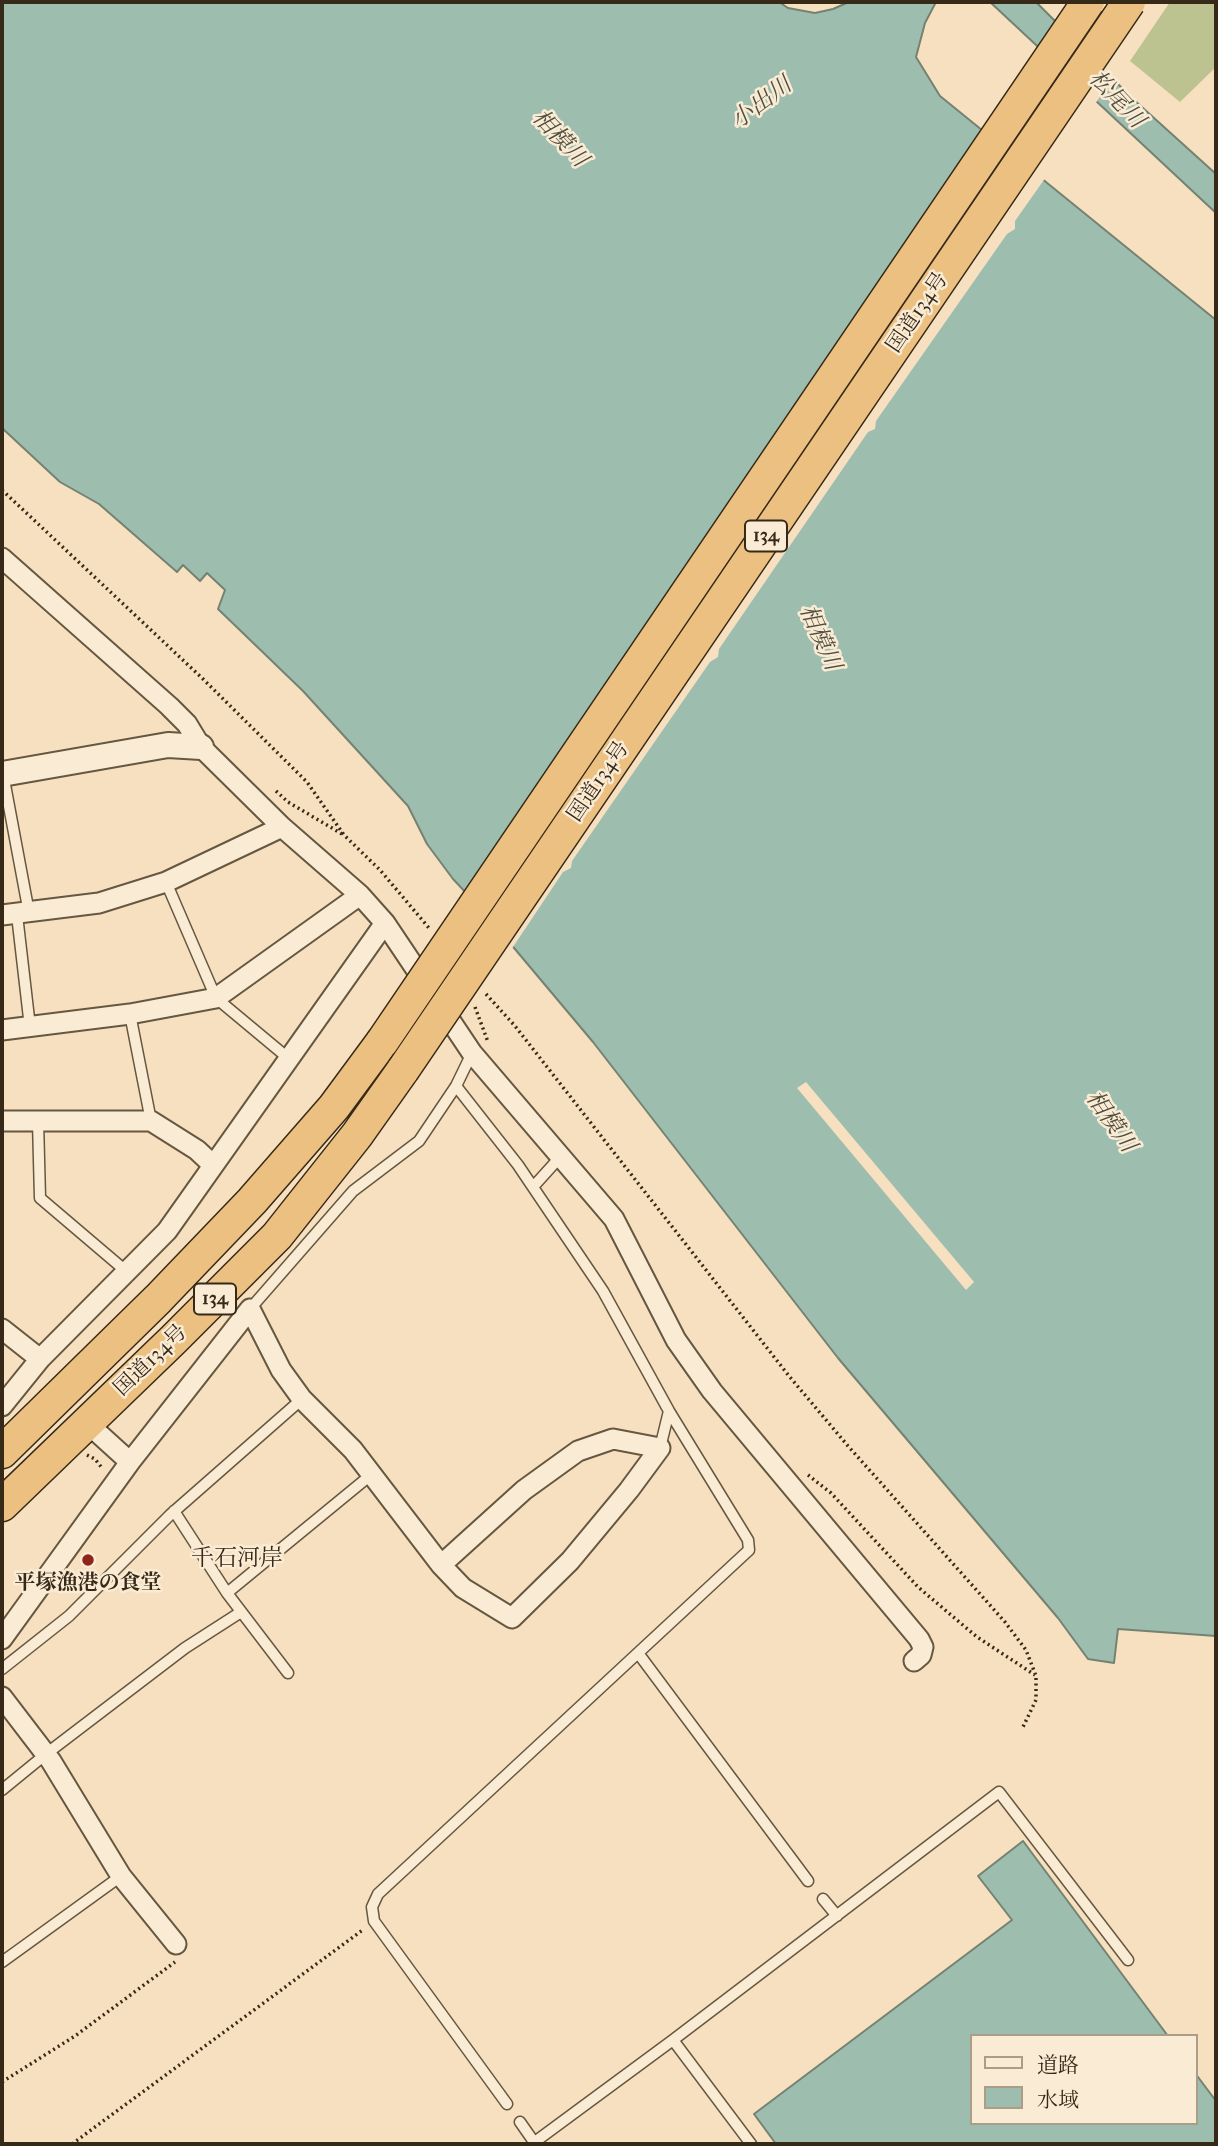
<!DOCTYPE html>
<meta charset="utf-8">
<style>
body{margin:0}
#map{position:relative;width:1218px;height:2146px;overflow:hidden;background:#f7e0bf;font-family:"IM FELL French Canon","Noto Serif JP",serif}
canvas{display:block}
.frame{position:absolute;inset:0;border:4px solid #362917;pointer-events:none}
.legend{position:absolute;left:970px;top:2034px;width:228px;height:91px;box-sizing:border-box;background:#faebd5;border:2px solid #ac9d89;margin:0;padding:9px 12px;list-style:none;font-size:21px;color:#362917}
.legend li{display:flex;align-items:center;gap:14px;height:35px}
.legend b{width:35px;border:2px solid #ac9d89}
</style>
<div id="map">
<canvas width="1218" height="2146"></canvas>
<div class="frame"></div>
<ul class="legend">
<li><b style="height:9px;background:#faebd5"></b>道路</li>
<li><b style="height:19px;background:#9dbdaf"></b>水域</li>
</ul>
</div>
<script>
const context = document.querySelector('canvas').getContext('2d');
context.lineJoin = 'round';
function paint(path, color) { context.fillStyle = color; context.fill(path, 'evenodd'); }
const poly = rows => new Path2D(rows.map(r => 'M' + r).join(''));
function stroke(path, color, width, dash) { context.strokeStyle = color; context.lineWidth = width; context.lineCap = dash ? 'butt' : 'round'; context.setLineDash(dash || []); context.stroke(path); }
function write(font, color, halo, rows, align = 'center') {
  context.font = font + ' "IM FELL French Canon","Noto Serif JP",serif'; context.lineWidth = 5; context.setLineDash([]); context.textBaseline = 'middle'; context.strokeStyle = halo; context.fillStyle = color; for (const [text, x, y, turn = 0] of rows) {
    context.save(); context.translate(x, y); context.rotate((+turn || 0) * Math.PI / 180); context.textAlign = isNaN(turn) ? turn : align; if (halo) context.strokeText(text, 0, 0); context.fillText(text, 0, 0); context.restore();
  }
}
const green = poly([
 [1170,2,1216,2,1216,67,1180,102,1130,61]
]);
const water = poly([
 [2,2,779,2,788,8,815,13,833,9,849,2,936,2,925,23,916,57,940,96,1216,320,1216,1636,1118,1629,1114,1663,1088,1659,1058,1618,838,1358,593,1042,483,911,453,879,427,844,408,806,303,691,218,609,225,590,207,573,200,581,183,565,177,572,99,504,60,482,2,428,2,2],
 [990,2,1036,2,1133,99,1216,174,1216,213,990,2],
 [1023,1841,1168,2036,971,2036,971,2123,1195,2123,1195,2073,1216,2101,1216,2144,776,2144,754,2114,1012,1920,978,1876,1023,1841]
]);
const pier = poly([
 [1062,24,1115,75,1095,104,1042,55],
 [990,131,1046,177,1015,221,1015,229,1007,234,876,421,875,429,868,432,719,649,718,657,710,662,572,861,571,868,563,872,511,950,462,895],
 [806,1082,974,1282,966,1290,797,1088]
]);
const path = poly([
 [2,490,202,678,307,782,344,835,380,870,429,928],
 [276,791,288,802,342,834],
 [486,994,515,1026,789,1376,848,1446,1005,1622,1026,1650,1036,1676,1036,1700,1022,1729],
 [475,1007,488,1042],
 [87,1455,95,1459,102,1468],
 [808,1475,831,1493,918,1587,977,1637,1035,1675],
 [2,2082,75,2036,175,1962],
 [72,2144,364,1929]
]);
const service = poly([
 [3,774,29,913],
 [166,882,216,998,288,1058],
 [17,915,30,1027],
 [130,1014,151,1121],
 [456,1086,518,1165,603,1291,669,1411,748,1540,749,1550,378,1894,372,1907,374,1921,507,2104],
 [38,1121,40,1198,127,1272],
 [533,1187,561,1156],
 [250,1309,353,1191,419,1141,456,1086,472,1053],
 [660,1448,669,1411],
 [174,1511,227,1593,288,1673],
 [227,1593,372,1474],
 [638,1653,808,1881],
 [2,1669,69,1616,170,1515,302,1399],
 [2,1790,46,1754,185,1648,241,1612],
 [823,1899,837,1916],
 [2,1962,121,1876],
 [673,2040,751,2144],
 [520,2122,534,2142],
 [532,2144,673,2040,999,1792,1128,1960]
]);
const minor = poly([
 [2,558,169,706,187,724,201,747,282,827,360,895,385,923,472,1053,614,1219,676,1340,712,1391,919,1639,923,1647,921,1655,914,1661],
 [2,915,99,903,166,882,282,827],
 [2,1030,130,1014,216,998,360,895],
 [2,1121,151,1121,197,1150,213,1165],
 [2,1329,40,1359],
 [2,1406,40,1359,167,1231,385,923],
 [130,1462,250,1309,281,1370,302,1399,353,1450,441,1565,463,1588,512,1618,570,1561,629,1490,660,1448,613,1439,578,1451,524,1490,441,1565],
 [2,1639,130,1462,87,1423],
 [2,1697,51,1761,121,1876,176,1944]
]);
const tertiary = poly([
 [2,774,168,745,201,747]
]);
const trunk = poly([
 [2,1452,158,1299,252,1201,334,1107,382,1042],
 [2,1505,173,1340,277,1236,357,1135,403,1070]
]);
const trunkBridge = poly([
 [382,1042,1088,2],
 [403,1070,1129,2]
]);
const markers = [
 [88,1560,7,"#8f2418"]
];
const shields = [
 [766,536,42],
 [215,1299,42]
];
const shieldNames = [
 ["134",766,536],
 ["134",215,1299]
];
const streetNames = [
 ["国道134号",918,313,-56],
 ["国道134号",599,782,-56],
 ["国道134号",151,1361,-44]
];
const poiNames = [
 ["平塚漁港の食堂",88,1584]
];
const waterNames = [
 ["松尾川",1116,100,47],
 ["小出川",762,104,-37],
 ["相模川",559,139,47],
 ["相模川",819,638,66],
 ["相模川",1110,1122,55]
];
const neighbourhoodNames = [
 ["千石河岸",237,1559]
];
paint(green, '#bdc291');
paint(water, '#9dbdaf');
stroke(water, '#748272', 2);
paint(pier, '#f7e0bf');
stroke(service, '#665741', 13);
stroke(minor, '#665741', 23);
stroke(tertiary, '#665741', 28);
stroke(trunk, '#362917', 35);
stroke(path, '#362917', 3.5, [2, 3.5]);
stroke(service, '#faebd5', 10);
stroke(minor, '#faebd5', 19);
stroke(tertiary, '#faebd5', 24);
stroke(trunk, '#ecc080', 32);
stroke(trunkBridge, '#362917', 35, []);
stroke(trunkBridge, '#ecc080', 32);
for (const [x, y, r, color] of markers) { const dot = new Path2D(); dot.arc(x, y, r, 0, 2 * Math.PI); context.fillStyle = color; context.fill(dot); stroke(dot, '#faebd5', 2.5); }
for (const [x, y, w] of shields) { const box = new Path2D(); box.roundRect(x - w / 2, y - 15.5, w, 31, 5); context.fillStyle = '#faebd5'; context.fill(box); stroke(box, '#362917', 2); }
write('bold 19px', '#362917', null, shieldNames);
write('21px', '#362917', '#faebd5', streetNames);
write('bold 21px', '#362917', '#faebd5', poiNames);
write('italic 23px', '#504e3d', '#faebd5', waterNames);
write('23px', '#362917', '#faebd5', neighbourhoodNames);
</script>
